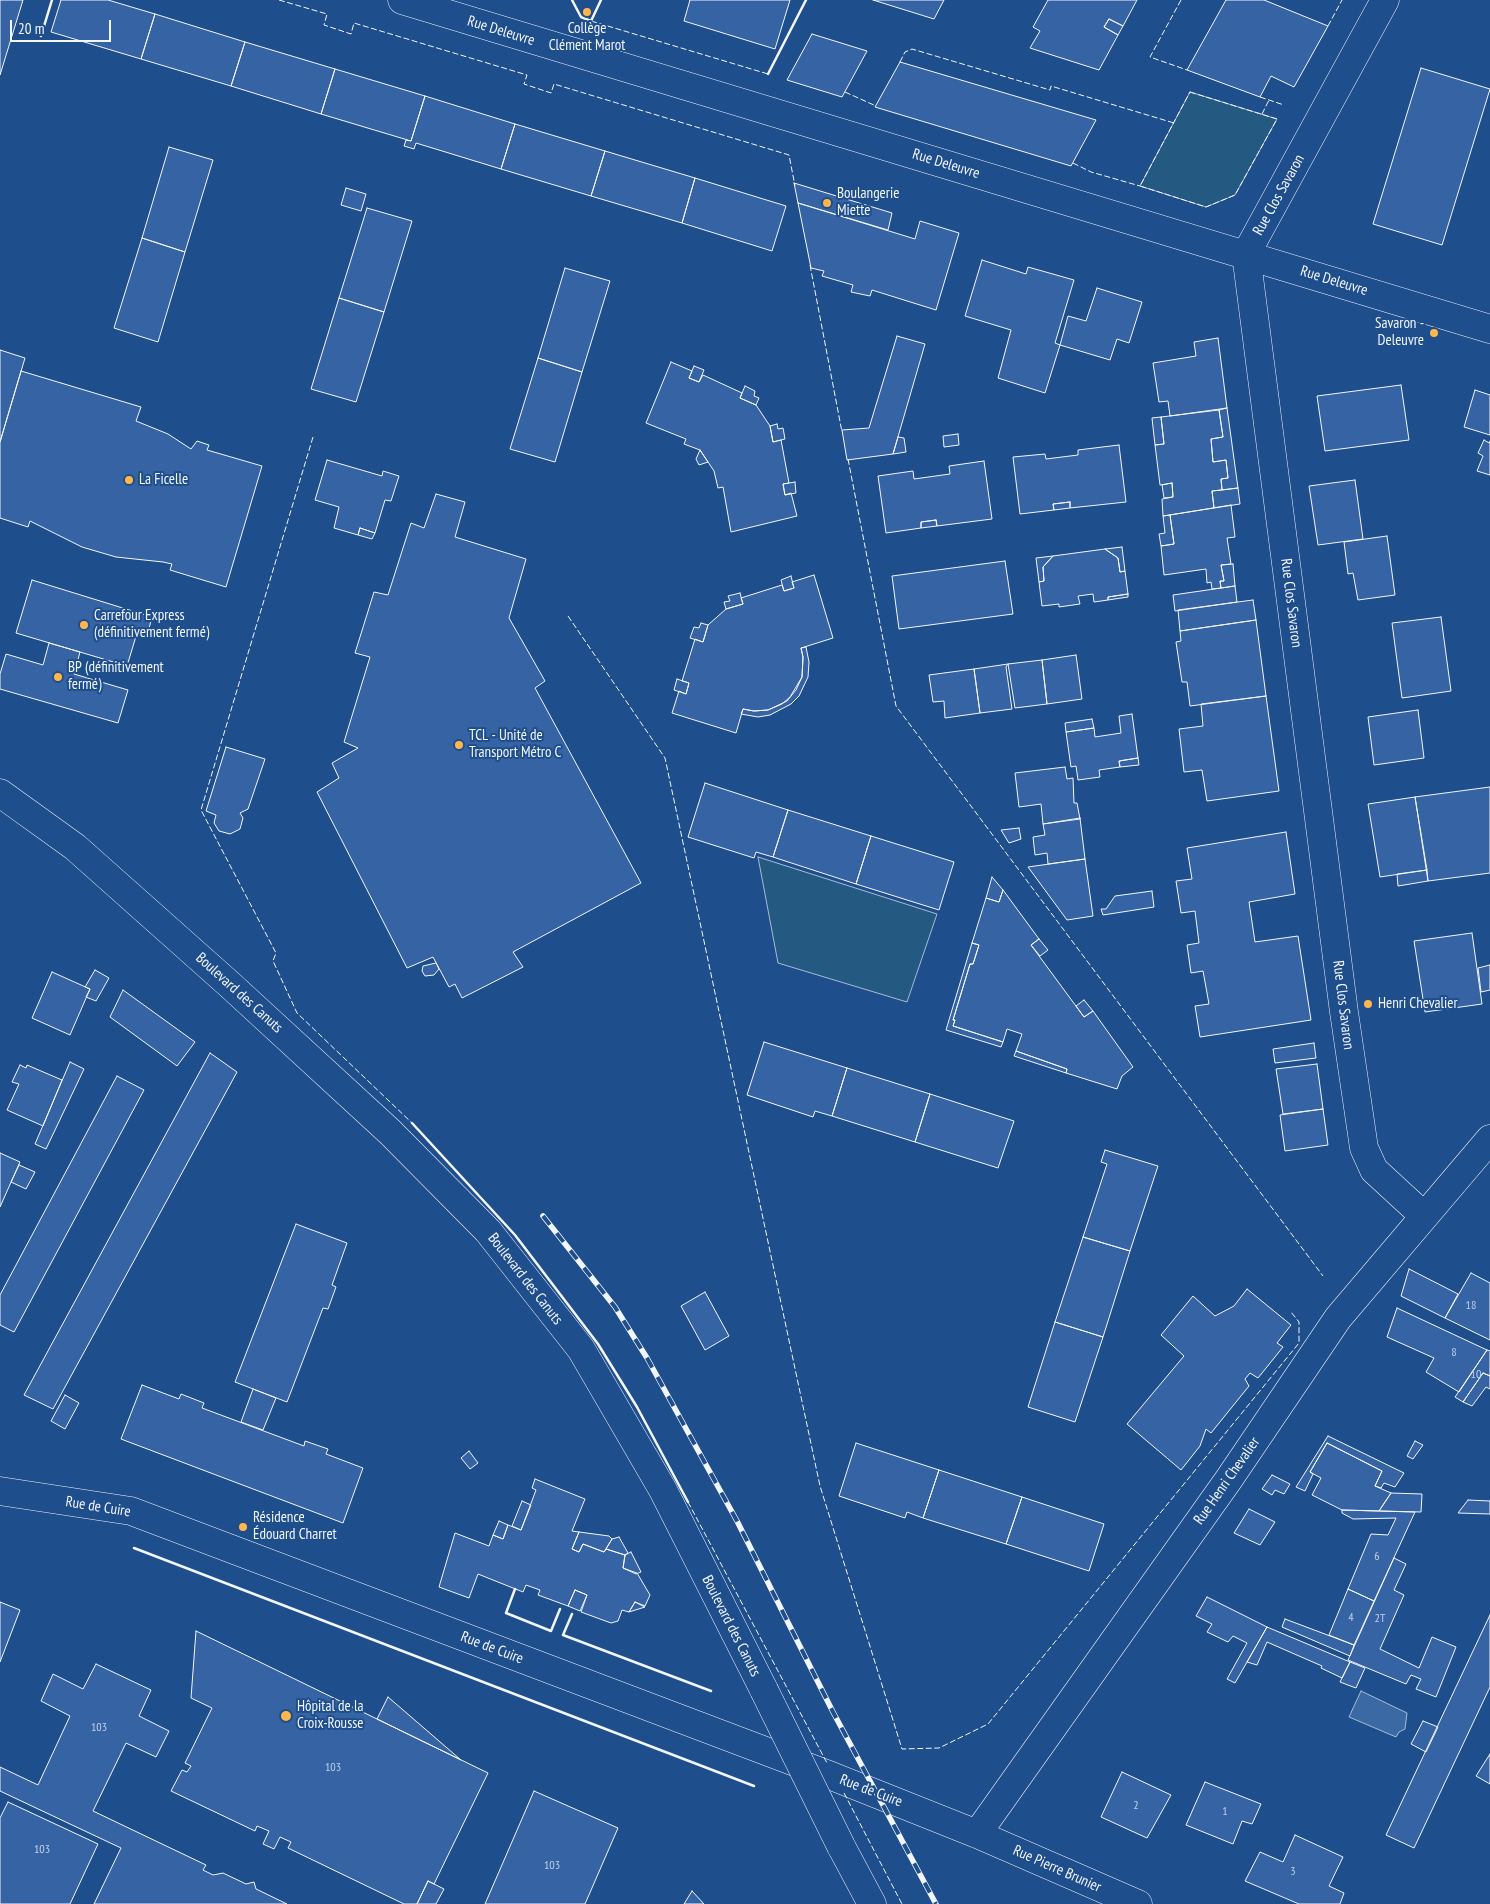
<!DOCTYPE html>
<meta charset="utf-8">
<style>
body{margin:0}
#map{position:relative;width:1490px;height:1904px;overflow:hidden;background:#1f4e8c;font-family:"PT Sans Narrow",sans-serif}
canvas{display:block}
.scale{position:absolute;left:10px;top:20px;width:101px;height:22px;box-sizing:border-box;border:2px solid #f2f6ff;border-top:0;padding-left:6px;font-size:15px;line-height:18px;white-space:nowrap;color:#f2f6ff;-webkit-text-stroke:4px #1f4e8c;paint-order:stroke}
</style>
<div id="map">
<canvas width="1490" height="1904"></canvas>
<div class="scale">20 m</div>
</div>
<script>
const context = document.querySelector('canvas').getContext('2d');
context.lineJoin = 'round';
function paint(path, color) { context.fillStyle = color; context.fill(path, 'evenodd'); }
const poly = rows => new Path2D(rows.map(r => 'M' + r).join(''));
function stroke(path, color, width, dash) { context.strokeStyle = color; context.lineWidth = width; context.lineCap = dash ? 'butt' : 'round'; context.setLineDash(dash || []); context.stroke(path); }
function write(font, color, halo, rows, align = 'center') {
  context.font = font + ' "PT Sans Narrow",sans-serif'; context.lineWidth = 4; context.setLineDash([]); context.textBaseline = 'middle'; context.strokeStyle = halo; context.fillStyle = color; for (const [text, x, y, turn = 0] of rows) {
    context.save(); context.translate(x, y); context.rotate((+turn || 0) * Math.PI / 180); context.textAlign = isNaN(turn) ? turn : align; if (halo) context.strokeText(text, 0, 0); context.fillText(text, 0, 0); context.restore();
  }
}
const green = poly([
 [1190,92,1277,119,1235,195,1206,207,1140,186,1190,92],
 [758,857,937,914,907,1002,778,963,758,857]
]);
const water = poly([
 [1361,1691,1407,1713,1405,1729,1399,1732,1396,1737,1349,1717,1361,1691]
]);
const building = poly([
 [0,0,23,0,0,75,0,0],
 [61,0,108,0,155,14,141,59,51,32,61,0],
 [690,0,790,0,775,49,684,21,690,0],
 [873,0,944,0,934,19,873,0],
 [1048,0,1137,0,1123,26,1109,19,1104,27,1118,35,1099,70,1030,48,1040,31,1033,27,1048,0],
 [1226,0,1264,0,1328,26,1294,87,1271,76,1260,97,1187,70,1226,0],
 [155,14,245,42,231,86,141,59,155,14],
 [1109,19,1123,26,1118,35,1104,27,1109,19],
 [812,34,867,51,842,97,787,80,812,34],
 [245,42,335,69,321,114,231,86,245,42],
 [900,62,1096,120,1071,166,875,107,900,62],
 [1421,68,1490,89,1442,245,1373,224,1421,68],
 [335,69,425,96,411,141,321,114,335,69],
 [425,96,515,124,501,169,416,143,414,149,404,146,406,140,411,141,425,96],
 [515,124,605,151,591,196,501,169,515,124],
 [169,147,213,160,185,252,142,238,169,147],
 [605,151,695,178,682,223,591,196,605,151],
 [695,178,786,206,772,251,682,223,695,178],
 [794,183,892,213,888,230,798,203,794,183],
 [346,188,366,194,361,211,341,205,346,188],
 [798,203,915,239,920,221,959,233,936,310,872,290,870,296,851,292,853,285,822,276,824,271,811,268,798,203],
 [367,208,412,221,384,312,339,298,367,208],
 [142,238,185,252,158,342,114,328,142,238],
 [982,260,1026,274,1028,267,1074,280,1055,343,1060,345,1045,393,998,378,1011,330,965,316,982,260],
 [565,268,610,281,582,372,538,358,565,268],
 [1097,288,1142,302,1129,343,1117,339,1110,360,1060,345,1068,316,1086,321,1097,288],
 [339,298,384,312,356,402,311,389,339,298],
 [897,336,925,344,893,454,847,460,842,430,869,428,897,336],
 [1218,338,1227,408,1170,416,1168,401,1159,402,1153,363,1196,356,1194,342,1218,338],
 [0,350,25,358,0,442,0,350],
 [538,358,582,372,555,462,510,449,538,358],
 [671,362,692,371,689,378,699,382,703,375,742,393,740,398,756,405,770,426,773,442,781,440,789,483,783,484,785,495,791,493,797,516,731,532,723,487,718,488,714,471,700,450,684,444,686,439,646,423,671,362],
 [694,366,704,370,699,382,689,378,694,366],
 [21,371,141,407,136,421,168,434,191,449,197,441,209,445,207,450,262,466,226,587,170,570,172,564,163,562,116,557,82,547,30,521,28,527,0,518,0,442,21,371],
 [1401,385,1409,440,1325,451,1317,396,1401,385],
 [745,386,755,391,754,396,759,398,756,405,740,398,745,386],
 [1475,390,1490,395,1490,435,1464,427,1475,390],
 [1227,408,1238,488,1222,490,1221,479,1228,478,1226,460,1213,462,1211,439,1223,437,1219,410,1227,408],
 [1219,410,1223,437,1211,439,1213,462,1226,460,1228,478,1221,479,1222,490,1212,491,1214,508,1163,516,1162,499,1173,497,1172,483,1160,485,1155,445,1164,444,1161,417,1219,410],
 [1161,417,1164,444,1155,445,1152,418,1161,417],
 [777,424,778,429,783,428,785,439,773,442,770,426,777,424],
 [958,434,959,445,944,447,943,436,958,434],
 [898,437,904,438,906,452,893,454,898,437],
 [1484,440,1489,443,1490,441,1490,475,1477,471,1483,456,1478,453,1484,440],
 [1119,445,1126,502,1070,508,1070,502,1053,504,1054,510,1020,514,1013,457,1045,454,1046,459,1078,455,1078,450,1119,445],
 [700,450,708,462,699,465,696,459,700,450],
 [327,460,382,476,383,471,399,476,391,501,385,500,375,533,360,528,358,535,334,528,339,507,315,500,327,460],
 [984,461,992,519,937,526,936,520,921,522,921,528,886,533,878,476,913,471,914,479,950,474,949,466,984,461],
 [1355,480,1363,539,1318,545,1309,486,1355,480],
 [795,482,796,493,785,495,783,484,795,482],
 [1172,483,1173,497,1164,498,1162,485,1172,483],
 [1238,488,1240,504,1214,508,1212,491,1238,488],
 [436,494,465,502,455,537,526,559,509,618,545,681,535,688,641,883,513,952,523,967,462,998,455,984,449,987,433,957,407,968,317,792,339,778,332,763,358,748,344,742,370,657,355,653,374,592,388,595,411,523,424,528,436,494],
 [1070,502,1070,508,1054,510,1053,504,1070,502],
 [1231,505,1235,537,1227,538,1231,564,1221,565,1224,581,1220,581,1221,588,1212,589,1211,582,1207,583,1206,569,1164,575,1161,546,1174,544,1170,515,1231,505],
 [1170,515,1174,544,1161,546,1159,534,1165,533,1163,516,1170,515],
 [936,520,937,526,921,528,921,522,936,520],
 [360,528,375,533,372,539,358,535,360,528],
 [1387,536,1395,595,1358,600,1353,573,1348,574,1344,542,1387,536],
 [1122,547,1125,571,1120,572,1118,558,1105,549,1122,547],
 [1105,549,1118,558,1120,572,1125,571,1128,594,1108,597,1108,600,1094,602,1093,594,1078,596,1080,604,1059,607,1059,604,1042,606,1039,582,1044,581,1043,567,1053,556,1105,549],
 [1053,556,1043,567,1044,581,1039,582,1036,558,1053,556],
 [1005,561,1013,614,899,629,892,576,1005,561],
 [1233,564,1235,586,1221,588,1220,581,1224,581,1221,565,1233,564],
 [814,575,833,638,801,648,803,657,802,677,796,690,787,701,768,710,754,711,743,709,736,733,672,713,679,691,686,694,689,683,682,681,695,639,703,642,708,625,726,609,743,604,741,598,782,585,784,591,794,588,792,582,814,575],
 [791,576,794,588,784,591,781,580,791,576],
 [32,580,152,617,147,636,137,633,127,666,16,633,32,580],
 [1235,586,1237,602,1175,611,1173,595,1235,586],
 [740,593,743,604,726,609,724,602,730,601,728,596,740,593],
 [1128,594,1128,597,1108,600,1108,597,1128,594],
 [1253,600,1256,620,1180,631,1178,610,1253,600],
 [1441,617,1451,691,1402,698,1392,623,1441,617],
 [1256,620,1266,696,1190,706,1187,682,1182,682,1176,642,1181,641,1180,631,1256,620],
 [701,623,708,625,703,642,690,638,694,627,699,628,701,623],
 [49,643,80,652,74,674,128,690,118,723,0,689,0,674,6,654,43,665,49,643],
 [806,647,809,662,808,677,799,696,791,704,770,715,758,717,741,714,743,709,754,711,768,710,782,704,790,697,802,677,803,657,801,648,806,647],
 [1076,655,1082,699,1047,704,1042,660,1076,655],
 [1042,660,1047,704,1015,708,1008,664,1042,660],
 [1008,664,1006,667,1012,709,980,713,974,669,1008,664],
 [974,669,980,713,945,718,944,701,933,702,929,675,974,669],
 [677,679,689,683,686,694,674,690,677,679],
 [1266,696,1279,791,1207,801,1202,770,1184,772,1179,729,1203,726,1201,704,1266,696],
 [1418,710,1424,758,1374,765,1368,717,1418,710],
 [1132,714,1138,758,1119,761,1120,767,1099,770,1100,777,1078,780,1076,766,1071,767,1066,732,1094,728,1095,737,1121,733,1119,716,1132,714],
 [1092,719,1094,728,1066,732,1065,723,1092,719],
 [226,747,265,759,248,809,240,813,243,818,240,829,230,834,219,831,214,823,216,815,206,811,226,747],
 [1138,758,1139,765,1120,767,1119,761,1138,758],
 [1065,767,1067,779,1073,778,1074,803,1077,803,1080,819,1043,824,1041,804,1019,807,1015,773,1065,767],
 [705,783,788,810,773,857,756,852,754,858,688,837,705,783],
 [1490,787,1490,873,1428,881,1415,797,1490,787],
 [1415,797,1427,870,1380,877,1368,804,1415,797],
 [788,810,871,836,856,884,773,857,788,810],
 [1080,818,1085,859,1048,864,1047,853,1035,855,1033,837,1045,835,1043,824,1080,818],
 [1019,828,1021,839,1009,843,1001,830,1019,828],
 [1286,832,1295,894,1249,902,1255,942,1298,936,1311,1020,1200,1037,1195,1006,1209,1004,1203,971,1191,973,1187,945,1199,943,1195,911,1181,913,1176,881,1192,879,1187,848,1286,832],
 [871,836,954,862,939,910,856,884,871,836],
 [1085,859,1093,916,1067,920,1028,867,1085,859],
 [1427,870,1428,881,1398,886,1397,874,1427,870],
 [992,877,1003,890,999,902,986,898,992,877],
 [1003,890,1039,939,1031,945,1084,1017,1093,1011,1133,1067,1122,1076,1117,1089,1066,1073,1067,1069,1016,1051,1022,1034,1007,1029,1003,1042,953,1026,955,1020,953,1020,970,964,973,964,979,945,972,943,986,898,999,902,1003,890],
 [1152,891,1154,907,1103,915,1101,909,1106,909,1115,896,1152,891],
 [1472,933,1482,1004,1425,1012,1414,941,1472,933],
 [1039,939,1048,950,1040,956,1031,945,1039,939],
 [972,943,979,945,973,964,970,964,953,1020,955,1020,953,1026,1003,1042,1001,1047,946,1030,972,943],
 [436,963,439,969,434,975,425,976,422,971,423,966,436,963],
 [1490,965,1490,990,1481,992,1478,968,1490,965],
 [95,970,109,978,96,1001,86,997,90,989,85,987,95,970],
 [52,972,90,989,70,1035,32,1018,52,972],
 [123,990,195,1042,177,1066,110,1017,123,990],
 [1084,1000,1093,1011,1084,1017,1076,1006,1084,1000],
 [764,1042,847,1068,832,1116,815,1111,813,1117,747,1095,764,1042],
 [1314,1043,1316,1058,1275,1063,1273,1049,1314,1043],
 [1016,1051,1067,1069,1066,1073,1014,1056,1016,1051],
 [210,1053,237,1072,53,1409,24,1395,210,1053],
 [70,1062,84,1069,46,1149,35,1144,70,1062],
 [1317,1064,1323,1109,1283,1114,1276,1069,1317,1064],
 [20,1065,26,1068,27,1065,62,1080,43,1126,7,1110,19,1084,12,1082,20,1065],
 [847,1068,930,1094,915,1142,832,1116,847,1068],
 [117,1076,144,1090,14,1332,0,1325,0,1295,117,1076],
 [930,1094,1014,1121,998,1168,915,1142,930,1094],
 [1323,1109,1328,1145,1285,1151,1280,1115,1323,1109],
 [1105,1150,1158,1166,1130,1251,1083,1237,1107,1164,1101,1162,1105,1150],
 [0,1153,20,1162,0,1207,0,1153],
 [19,1165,35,1172,26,1189,11,1182,19,1165],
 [296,1224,347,1243,332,1285,336,1287,328,1309,323,1308,287,1402,235,1382,296,1224],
 [1083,1237,1130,1251,1103,1337,1055,1322,1083,1237],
 [1409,1269,1458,1294,1445,1318,1401,1296,1409,1269],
 [1471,1273,1490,1283,1490,1340,1445,1318,1471,1273],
 [1247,1289,1291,1325,1277,1343,1283,1347,1258,1378,1250,1373,1245,1379,1249,1386,1211,1433,1206,1429,1200,1446,1181,1470,1127,1424,1184,1356,1161,1335,1193,1296,1215,1316,1234,1306,1247,1289],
 [705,1292,729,1336,705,1350,681,1306,705,1292],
 [1397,1308,1487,1350,1459,1392,1426,1372,1434,1358,1387,1337,1397,1308],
 [1055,1322,1103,1337,1075,1422,1028,1407,1055,1322],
 [1487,1350,1490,1351,1490,1376,1483,1373,1463,1402,1455,1397,1487,1350],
 [1483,1373,1490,1376,1490,1389,1486,1387,1472,1406,1463,1402,1483,1373],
 [142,1385,179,1399,181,1394,204,1403,202,1408,304,1446,305,1441,328,1449,326,1454,363,1468,343,1523,121,1439,142,1385],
 [253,1389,276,1398,263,1430,241,1422,253,1389],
 [65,1395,79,1403,65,1429,51,1421,65,1395],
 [1328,1436,1404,1473,1395,1487,1384,1483,1381,1488,1375,1486,1382,1471,1327,1443,1310,1472,1313,1474,1305,1491,1296,1487,1328,1436],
 [1415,1441,1423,1445,1413,1459,1407,1456,1415,1441],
 [856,1443,939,1470,923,1518,907,1512,905,1518,839,1496,856,1443],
 [1327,1443,1382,1471,1375,1486,1391,1493,1379,1511,1342,1510,1312,1495,1321,1478,1310,1472,1327,1443],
 [469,1451,478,1463,470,1469,461,1458,469,1451],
 [939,1470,1022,1497,1006,1544,923,1518,939,1470],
 [1272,1475,1290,1484,1284,1494,1275,1490,1272,1495,1262,1489,1272,1475],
 [535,1479,585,1499,572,1531,579,1532,572,1549,579,1552,583,1544,604,1552,606,1549,625,1555,623,1568,637,1573,650,1595,645,1606,635,1602,629,1612,622,1610,618,1621,611,1623,581,1612,587,1595,575,1590,568,1606,538,1595,540,1590,526,1585,523,1592,478,1574,469,1598,439,1587,455,1533,489,1546,493,1535,503,1539,508,1525,521,1530,536,1490,532,1488,535,1479],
 [1391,1493,1422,1494,1421,1512,1379,1511,1391,1493],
 [1022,1497,1104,1524,1089,1571,1006,1544,1022,1497],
 [1468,1500,1490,1501,1490,1514,1458,1513,1468,1500],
 [522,1501,531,1505,521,1530,512,1526,522,1501],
 [1249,1509,1275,1522,1260,1545,1234,1533,1249,1509],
 [1342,1510,1415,1512,1374,1601,1348,1589,1371,1534,1388,1535,1396,1518,1353,1519,1342,1513,1342,1510],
 [499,1521,508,1525,503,1539,493,1535,499,1521],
 [579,1532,609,1536,612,1539,604,1552,583,1544,579,1552,572,1549,579,1532],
 [619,1537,628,1553,625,1555,606,1549,612,1539,619,1537],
 [631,1552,641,1572,636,1574,623,1568,625,1555,631,1552],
 [1394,1558,1406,1564,1394,1590,1404,1595,1380,1649,1419,1668,1432,1637,1456,1647,1436,1697,1416,1689,1421,1679,1411,1675,1406,1684,1348,1660,1394,1558],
 [1348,1589,1374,1601,1354,1645,1329,1635,1348,1589],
 [575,1590,587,1595,580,1611,568,1606,575,1590],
 [1207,1597,1267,1627,1235,1683,1227,1679,1247,1643,1233,1636,1228,1642,1207,1632,1212,1624,1196,1616,1207,1597],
 [0,1602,20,1610,0,1662,0,1602],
 [635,1602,645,1607,629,1612,635,1602],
 [1490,1615,1490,1687,1414,1848,1386,1835,1490,1615],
 [1285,1619,1354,1645,1350,1656,1282,1627,1285,1619],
 [1267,1627,1350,1662,1342,1678,1321,1668,1322,1666,1267,1642,1257,1665,1247,1662,1267,1627],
 [196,1631,488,1773,434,1884,428,1881,417,1904,404,1904,288,1848,291,1842,280,1837,274,1849,263,1844,269,1831,257,1826,255,1831,171,1791,182,1770,187,1772,191,1766,185,1763,212,1708,191,1698,196,1631],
 [1350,1662,1365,1668,1356,1688,1340,1682,1350,1662],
 [96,1664,151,1690,139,1716,169,1731,156,1757,126,1743,93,1811,206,1865,203,1870,213,1875,223,1873,246,1884,254,1882,256,1889,287,1904,94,1904,121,1848,0,1791,0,1767,38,1785,70,1716,41,1701,53,1674,83,1689,96,1664],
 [388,1697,461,1760,377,1719,388,1697],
 [1423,1721,1438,1727,1426,1752,1411,1744,1423,1721],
 [1490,1754,1490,1784,1476,1776,1490,1754],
 [1122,1772,1171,1795,1147,1838,1101,1817,1122,1772],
 [1205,1782,1261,1804,1252,1824,1242,1821,1233,1844,1186,1825,1205,1782],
 [534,1791,618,1828,585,1904,485,1904,534,1791],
 [8,1802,98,1844,70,1904,0,1904,0,1818,8,1802],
 [1295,1835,1343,1857,1329,1886,1344,1893,1340,1904,1299,1904,1245,1881,1260,1852,1283,1862,1295,1835],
 [428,1881,444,1889,436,1904,417,1904,428,1881],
 [692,1891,704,1904,684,1904,692,1891]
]);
const minor = poly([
 [402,0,1490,329],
 [1385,0,1246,254,1344,1012,1364,1148,1374,1170,1424,1216],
 [0,1491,131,1511,829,1775,977,1834,1138,1904],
 [977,1834,1229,1479,1338,1318,1490,1139]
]);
const major = poly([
 [0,793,75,847,229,984,390,1132,488,1231,581,1349,663,1490,764,1690],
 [841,1846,872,1904]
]);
const rail = poly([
 [543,1216,615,1307,647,1358,737,1521,833,1712,936,1904]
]);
const majorBridge = poly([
 [764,1690,841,1846]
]);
const fence = poly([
 [279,0,327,14,324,25,351,34,354,23,527,75,524,84,551,93,554,84,789,155,795,186],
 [1181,0,1150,57,1187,70],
 [591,21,768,74],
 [1328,26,1342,0],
 [900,62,905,52,912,49,1050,90,1051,86,1174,123],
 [845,92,876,106],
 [1190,92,1277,119,1235,195,1206,207,1140,186,1190,92],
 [1260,97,1284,105],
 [1262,114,1269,100],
 [1073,163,1091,172,1140,186],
 [810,265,842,432],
 [313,437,201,810,276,953,273,961,297,1013,412,1123],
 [848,459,896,706,1323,1276],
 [568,616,665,758,820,1486,902,1749,939,1748,988,1724,1299,1343,1299,1322,1291,1312],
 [688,1502,827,1763],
 [844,1793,902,1904]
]);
const wall = poly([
 [572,0,581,17,591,21,601,0],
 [41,36,52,0],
 [768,74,806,0],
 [412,1123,515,1235,598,1344,637,1407,688,1502],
 [134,1548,754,1786],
 [515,1589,506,1613,551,1631,560,1609],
 [572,1614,563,1635,711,1691]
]);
const markers = [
 [587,12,5,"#ffb74d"],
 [827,203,5,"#ffb74d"],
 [1434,333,5,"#ffb74d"],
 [129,480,5,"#ffb74d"],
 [84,625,5,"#ffb74d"],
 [58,677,5,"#ffb74d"],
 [459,745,5,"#ffb74d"],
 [1368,1004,5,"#ffb74d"],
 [243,1527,5,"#ffb74d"],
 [286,1716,6,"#ffb74d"]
];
const numberNames = [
 ["18",1471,1306],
 ["8",1454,1353],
 ["10",1476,1375],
 ["6",1377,1557],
 ["4",1351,1618],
 ["2T",1380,1619],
 ["103",99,1728],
 ["103",333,1768],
 ["2",1136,1806],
 ["1",1225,1812],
 ["103",42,1850],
 ["103",552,1866],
 ["3",1293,1872]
];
const poiNames = [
 ["Collège",587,29,"center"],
 ["Clément Marot",587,46,"center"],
 ["Boulangerie",837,194],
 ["Miette",837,211],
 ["Savaron -",1424,324,"right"],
 ["Deleuvre",1424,341,"right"],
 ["La Ficelle",139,480],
 ["Carrefour Express",94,616],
 ["(définitivement fermé)",94,633],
 ["BP (définitivement",68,668],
 ["fermé)",68,685],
 ["TCL - Unité de",469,736],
 ["Transport Métro C",469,753],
 ["Henri Chevalier",1378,1004],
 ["Résidence",253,1518],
 ["Édouard Charret",253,1535],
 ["Hôpital de la",297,1707],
 ["Croix-Rousse",297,1724]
];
const streetNames = [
 ["Rue Deleuvre",501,31,17],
 ["Rue Deleuvre",946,164,17],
 ["Rue Clos Savaron",1279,195,-61],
 ["Rue Deleuvre",1334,281,17],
 ["Rue Clos Savaron",1291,603,83],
 ["Boulevard des Canuts",239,993,42],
 ["Rue Clos Savaron",1343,1005,83],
 ["Boulevard des Canuts",525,1279,52],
 ["Rue Henri Chevalier",1227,1481,-55],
 ["Rue de Cuire",98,1507,9],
 ["Boulevard des Canuts",731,1626,63],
 ["Rue de Cuire",492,1648,21],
 ["Rue de Cuire",871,1791,21],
 ["Rue Pierre Brunier",1057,1869,24]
];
paint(green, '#245a82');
stroke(green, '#a8bbd7', 1);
paint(water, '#3b69a3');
stroke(water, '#a8bbd7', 1);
paint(building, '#3563a3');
stroke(building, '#f2f6ff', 1);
stroke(minor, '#f2f6ff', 29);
stroke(major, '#f2f6ff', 29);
stroke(minor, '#1f4e8c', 28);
stroke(major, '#1f4e8c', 28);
stroke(rail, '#f2f6ff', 5.5);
stroke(rail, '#1f4e8c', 4, [11]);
stroke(majorBridge, '#f2f6ff', 29, []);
stroke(majorBridge, '#1f4e8c', 28);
stroke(fence, '#f2f6ff', 1, [6, 2.5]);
stroke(wall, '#f2f6ff', 2.5);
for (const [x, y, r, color] of markers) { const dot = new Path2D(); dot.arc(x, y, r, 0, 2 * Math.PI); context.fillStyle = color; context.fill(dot); stroke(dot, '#1f4e8c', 2); }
write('12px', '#c3d1e8', null, numberNames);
write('15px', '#f2f6ff', '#1f4e8c', poiNames, 'left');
write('15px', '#f2f6ff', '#1f4e8c', streetNames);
</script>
